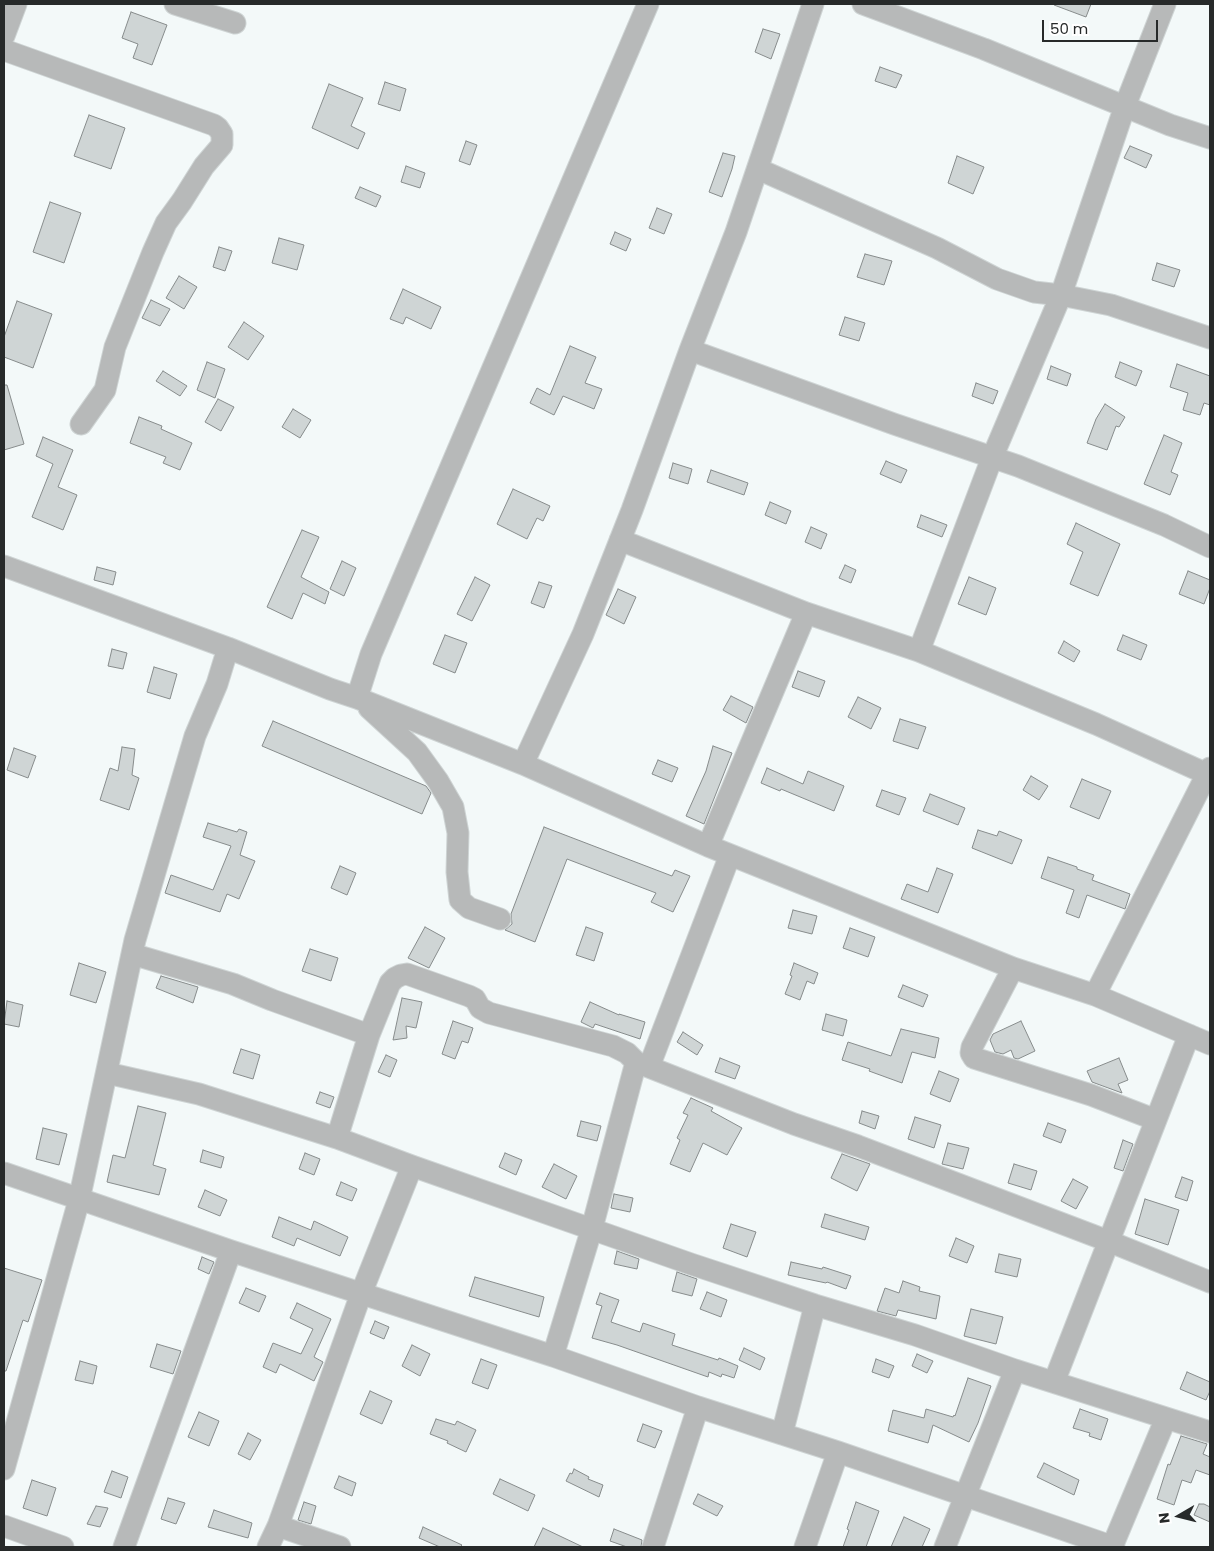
<!DOCTYPE html>
<style>
body{margin:0}
#map{position:relative;width:1214px;height:1551px;overflow:hidden;background:#f3f9f9;font-family:Poppins,sans-serif}
canvas{display:block}
.frame{position:absolute;inset:0;border:5px solid #272a2a;pointer-events:none}
.north{position:absolute;left:1154px;top:1491px;width:50px;height:50px;-webkit-text-stroke:4px #fff;paint-order:stroke;rotate:262deg;font-size:14px;font-weight:700;line-height:20px;text-align:center;color:#272a2a}
.north::after{content:'';display:block;margin:auto;width:18px;height:22px;background:#272a2a;clip-path:polygon(50% 0,100% 100%,50% 72%,0 100%)}
.scale{position:absolute;left:1042px;top:20px;width:116px;height:22px;box-sizing:border-box;border:2px solid #272a2a;border-top:0;padding-left:6px;font-size:15px;line-height:18px;white-space:nowrap;color:#272a2a;-webkit-text-stroke:4px #fff;paint-order:stroke}
</style>
<div id="map">
<canvas width="1214" height="1551"></canvas>
<div class="frame"></div>
<div class="north">N</div>
<div class="scale">50 m</div>
</div>
<script>
const context = document.querySelector('canvas').getContext('2d');
context.lineJoin = 'round';
function paint(path, color) { context.fillStyle = color; context.fill(path, 'evenodd'); }
const poly = rows => new Path2D(rows.map(r => 'M' + r).join(''));
function stroke(path, color, width, dash) { context.strokeStyle = color; context.lineWidth = width; context.lineCap = dash ? 'butt' : 'round'; context.setLineDash(dash || []); context.stroke(path); }
const building = poly([
 [1054,4,1091,4,1086,17,1054,5,1054,4],
 [131,12,167,25,152,65,133,58,138,44,122,38,131,12],
 [763,29,780,34,771,59,755,52,763,29],
 [880,67,902,75,896,88,875,81,880,67],
 [385,82,406,89,400,111,378,104,385,82],
 [329,84,363,98,351,126,365,133,358,149,312,128,329,84],
 [89,115,125,128,111,169,74,156,89,115],
 [466,141,477,145,470,165,459,161,466,141],
 [1130,146,1152,155,1146,168,1124,158,1130,146],
 [723,153,735,156,732,169,722,197,709,192,723,153],
 [957,156,984,167,973,194,948,183,957,156],
 [406,166,425,173,420,188,401,182,406,166],
 [360,187,381,196,376,207,355,198,360,187],
 [50,202,81,213,64,263,33,252,50,202],
 [657,208,672,214,664,234,649,228,657,208],
 [615,232,631,239,626,251,610,244,615,232],
 [279,238,304,245,297,270,272,263,279,238],
 [219,247,232,251,225,271,213,267,219,247],
 [865,254,892,261,884,285,857,277,865,254],
 [1157,263,1180,270,1174,287,1152,280,1157,263],
 [179,276,197,287,184,309,166,298,179,276],
 [403,289,441,307,431,329,406,317,403,324,390,319,403,289],
 [151,300,170,309,160,326,142,318,151,300],
 [17,301,52,314,33,368,4,357,4,337,17,301],
 [845,317,865,323,859,341,839,335,845,317],
 [244,322,264,336,248,360,228,347,244,322],
 [570,346,596,357,585,383,602,389,594,409,563,396,554,415,530,403,537,388,550,395,570,346],
 [207,362,225,369,215,398,197,390,207,362],
 [1120,362,1142,371,1136,386,1115,377,1120,362],
 [1177,364,1210,376,1210,405,1204,403,1200,415,1183,410,1188,393,1170,387,1177,364],
 [1051,366,1071,374,1067,386,1047,379,1051,366],
 [163,371,187,386,180,396,156,381,163,371],
 [976,383,998,391,993,404,972,396,976,383],
 [4,385,7,385,24,444,4,450,4,385],
 [218,399,234,407,221,431,205,422,218,399],
 [1105,404,1125,417,1119,427,1116,426,1107,450,1087,443,1096,419,1105,404],
 [293,409,311,420,300,438,282,427,293,409],
 [139,417,162,426,161,429,192,443,180,470,163,463,166,457,130,443,139,417],
 [1164,435,1182,443,1171,472,1178,475,1170,495,1144,484,1164,435],
 [43,437,73,450,58,487,77,495,63,530,32,517,53,464,36,456,43,437],
 [886,461,907,470,901,483,880,474,886,461],
 [673,463,692,469,688,484,669,478,673,463],
 [711,470,748,483,744,495,707,482,711,470],
 [513,489,550,506,543,521,537,518,527,539,497,524,513,489],
 [770,502,791,511,786,524,765,515,770,502],
 [921,515,947,525,942,537,917,527,921,515],
 [1076,523,1120,544,1098,596,1070,584,1083,552,1067,544,1076,523],
 [811,527,827,534,821,549,805,542,811,527],
 [302,530,319,537,301,577,329,592,325,604,303,593,292,619,267,607,302,530],
 [342,561,356,568,344,596,330,589,342,561],
 [845,565,856,570,851,583,839,578,845,565],
 [97,567,116,572,113,585,94,580,97,567],
 [1188,571,1210,580,1210,588,1204,604,1179,594,1188,571],
 [475,577,490,585,472,621,457,614,475,577],
 [969,577,996,588,986,615,958,604,969,577],
 [539,582,552,586,544,608,531,603,539,582],
 [618,589,636,597,624,624,606,615,618,589],
 [445,635,467,643,455,673,433,664,445,635],
 [1123,635,1147,645,1141,660,1117,650,1123,635],
 [1064,641,1080,651,1074,662,1058,653,1064,641],
 [112,649,127,653,123,669,108,666,112,649],
 [154,667,177,674,170,699,147,692,154,667],
 [798,671,825,681,819,697,792,687,798,671],
 [731,696,753,707,746,723,723,710,731,696],
 [858,697,881,708,871,729,848,717,858,697],
 [900,719,926,727,918,749,893,741,900,719],
 [273,721,426,786,431,793,422,814,262,746,273,721],
 [713,746,732,753,704,824,686,816,706,771,713,746],
 [122,747,135,749,132,775,139,778,129,810,100,800,110,768,118,771,122,747],
 [14,748,36,756,28,778,7,770,14,748],
 [658,760,678,768,672,782,652,774,658,760],
 [767,768,803,784,808,771,844,786,834,811,781,789,780,791,761,783,767,768],
 [1031,776,1048,786,1039,800,1023,790,1031,776],
 [1082,779,1111,791,1099,819,1070,807,1082,779],
 [882,790,906,798,899,815,876,806,882,790],
 [930,794,965,808,958,825,923,811,930,794],
 [208,823,237,832,239,829,247,832,240,855,255,861,239,899,227,894,220,912,165,893,171,875,213,890,231,846,203,837,208,823],
 [544,827,672,876,675,870,690,876,673,912,651,902,656,893,567,859,535,942,505,930,512,924,511,914,544,827],
 [978,830,997,836,999,831,1022,840,1012,864,972,848,978,830],
 [1048,857,1077,867,1077,869,1094,875,1092,880,1130,894,1125,909,1087,895,1079,918,1066,913,1074,890,1041,878,1048,857],
 [340,866,356,873,347,895,331,888,340,866],
 [937,868,953,874,938,913,901,899,907,884,928,892,937,868],
 [793,910,817,916,812,934,788,928,793,910],
 [425,927,445,938,429,968,408,958,425,927],
 [586,927,603,933,594,961,576,955,586,927],
 [850,928,875,937,868,957,843,948,850,928],
 [310,949,338,958,331,981,302,971,310,949],
 [79,963,106,972,96,1003,70,995,79,963],
 [794,963,818,973,814,984,807,981,800,1000,785,994,792,976,790,975,794,963],
 [161,976,198,987,193,1003,156,988,161,976],
 [903,985,928,995,923,1007,898,997,903,985],
 [402,998,422,1002,416,1028,406,1026,407,1038,393,1040,402,998],
 [7,1001,23,1005,19,1027,4,1024,7,1001],
 [590,1002,619,1015,619,1014,645,1022,640,1039,595,1024,593,1028,581,1022,590,1002],
 [826,1014,847,1020,843,1036,822,1030,826,1014],
 [453,1021,473,1028,468,1043,462,1041,455,1059,442,1054,453,1021],
 [1021,1021,1035,1051,1018,1059,1014,1058,1011,1050,1003,1054,995,1052,990,1040,993,1034,1021,1021],
 [901,1029,939,1038,935,1058,912,1052,902,1083,869,1071,870,1069,842,1060,848,1042,891,1056,901,1029],
 [683,1032,703,1045,697,1055,677,1042,683,1032],
 [241,1049,260,1055,253,1079,233,1073,241,1049],
 [386,1055,397,1060,390,1077,378,1072,386,1055],
 [720,1058,740,1066,735,1079,715,1072,720,1058],
 [1119,1058,1128,1080,1118,1084,1122,1093,1092,1082,1087,1071,1119,1058],
 [939,1071,959,1079,950,1102,930,1094,939,1071],
 [320,1092,334,1097,330,1108,316,1103,320,1092],
 [691,1098,713,1108,711,1111,742,1128,727,1155,703,1143,690,1172,670,1164,680,1140,677,1138,688,1115,683,1113,691,1098],
 [138,1106,166,1113,153,1165,166,1169,159,1195,107,1182,113,1155,125,1158,138,1106],
 [862,1111,879,1116,875,1129,859,1123,862,1111],
 [915,1117,941,1125,934,1148,908,1139,915,1117],
 [581,1121,601,1126,597,1141,577,1136,581,1121],
 [1048,1123,1066,1130,1061,1143,1043,1136,1048,1123],
 [43,1128,67,1134,59,1165,36,1159,43,1128],
 [1123,1140,1133,1144,1123,1171,1114,1168,1123,1140],
 [948,1143,969,1148,963,1169,942,1164,948,1143],
 [203,1150,224,1157,221,1168,200,1162,203,1150],
 [305,1153,320,1159,314,1175,299,1169,305,1153],
 [505,1153,522,1160,516,1175,499,1167,505,1153],
 [842,1154,870,1164,857,1191,831,1178,842,1154],
 [554,1164,577,1176,566,1199,542,1187,554,1164],
 [1014,1164,1037,1171,1031,1190,1008,1183,1014,1164],
 [1182,1177,1193,1181,1187,1201,1175,1197,1182,1177],
 [1073,1179,1088,1187,1076,1209,1061,1201,1073,1179],
 [341,1182,357,1189,352,1201,336,1195,341,1182],
 [205,1190,227,1200,220,1216,198,1207,205,1190],
 [614,1194,633,1198,630,1212,611,1208,614,1194],
 [1145,1199,1179,1210,1168,1245,1135,1234,1145,1199],
 [825,1214,869,1227,865,1240,821,1227,825,1214],
 [279,1217,311,1230,314,1221,348,1237,340,1256,297,1238,294,1246,272,1237,279,1217],
 [731,1224,756,1232,747,1257,723,1248,731,1224],
 [956,1238,974,1246,967,1263,949,1256,956,1238],
 [617,1251,639,1259,637,1269,614,1264,617,1251],
 [999,1254,1021,1259,1017,1277,995,1272,999,1254],
 [202,1257,214,1262,209,1274,198,1269,202,1257],
 [791,1262,822,1269,823,1267,851,1276,846,1289,827,1282,826,1283,788,1275,791,1262],
 [4,1268,42,1280,28,1322,23,1320,6,1371,4,1371,4,1268],
 [677,1272,697,1279,692,1296,672,1291,677,1272],
 [475,1277,544,1297,539,1317,469,1296,475,1277],
 [903,1281,920,1287,919,1291,940,1296,936,1319,898,1310,896,1316,877,1311,885,1288,899,1293,903,1281],
 [246,1288,266,1296,259,1312,239,1303,246,1288],
 [707,1292,727,1300,721,1317,700,1309,707,1292],
 [600,1293,619,1300,611,1322,640,1332,643,1323,675,1334,672,1345,718,1360,719,1358,738,1366,734,1378,722,1374,721,1377,709,1372,708,1377,617,1345,592,1338,602,1306,596,1304,600,1293],
 [297,1303,331,1319,314,1357,323,1362,314,1381,280,1364,276,1373,263,1367,273,1343,301,1354,313,1329,290,1318,297,1303],
 [971,1309,1003,1317,996,1344,964,1336,971,1309],
 [375,1321,389,1327,384,1339,370,1333,375,1321],
 [157,1344,181,1351,173,1374,150,1367,157,1344],
 [412,1345,430,1354,420,1376,402,1366,412,1345],
 [744,1348,765,1358,760,1370,739,1360,744,1348],
 [917,1354,933,1361,927,1373,912,1366,917,1354],
 [481,1359,497,1365,488,1389,472,1383,481,1359],
 [876,1359,894,1366,889,1378,872,1372,876,1359],
 [80,1361,97,1366,93,1384,75,1380,80,1361],
 [1187,1372,1210,1382,1210,1391,1206,1400,1180,1389,1187,1372],
 [968,1378,991,1386,978,1423,969,1442,933,1425,928,1443,888,1431,893,1410,924,1418,926,1409,953,1417,954,1415,955,1416,968,1378],
 [370,1391,392,1401,382,1424,360,1414,370,1391],
 [1080,1409,1108,1419,1101,1440,1089,1436,1090,1433,1073,1428,1080,1409],
 [199,1412,219,1421,209,1446,188,1437,199,1412],
 [436,1419,455,1425,457,1421,476,1430,466,1452,447,1443,448,1441,430,1434,436,1419],
 [643,1424,662,1431,655,1448,637,1441,643,1424],
 [248,1433,261,1440,250,1460,238,1454,248,1433],
 [1181,1436,1207,1444,1203,1454,1210,1457,1210,1475,1196,1470,1191,1483,1182,1480,1174,1505,1157,1499,1168,1464,1170,1465,1181,1436],
 [1044,1463,1079,1480,1074,1495,1037,1477,1044,1463],
 [574,1469,589,1477,588,1479,603,1485,599,1497,566,1481,570,1473,572,1474,574,1469],
 [112,1471,128,1477,121,1498,104,1492,112,1471],
 [339,1476,356,1483,352,1496,334,1488,339,1476],
 [500,1479,535,1495,528,1511,493,1494,500,1479],
 [32,1480,56,1488,47,1516,23,1508,32,1480],
 [698,1494,723,1506,717,1516,693,1504,698,1494],
 [168,1498,185,1503,176,1524,161,1519,168,1498],
 [304,1502,316,1506,311,1524,298,1520,304,1502],
 [856,1502,879,1511,866,1547,843,1547,849,1530,847,1529,856,1502],
 [1199,1504,1204,1504,1210,1507,1210,1522,1194,1515,1199,1504],
 [96,1506,108,1508,100,1527,87,1524,96,1506],
 [214,1510,252,1523,248,1538,208,1527,214,1510],
 [904,1517,930,1529,922,1547,891,1547,904,1517],
 [423,1527,462,1545,460,1547,440,1547,419,1538,423,1527],
 [543,1528,583,1547,534,1547,543,1528],
 [614,1529,642,1540,641,1547,627,1547,610,1541,614,1529]
]);
const minor = poly([
 [175,4,235,23],
 [863,4,984,49,1170,125,1210,138],
 [4,36,16,4],
 [4,50,214,125,218,128,222,134,222,145,204,166,182,201,166,223,153,252,115,347,105,390,81,424],
 [758,169,937,248,997,279,1034,292,1061,295,1111,305,1210,338],
 [690,350,894,424,1018,466,1164,525,1210,547],
 [620,540,806,613,919,651,1096,724,1207,774],
 [4,566,228,648],
 [919,651,992,458,1061,295,1125,106,1165,4],
 [357,698,523,764,708,846,1013,968,1095,995,1210,1044],
 [369,708,417,752,438,781,453,807,458,833,457,872,460,900,469,908,500,919],
 [523,764,583,634,632,510,690,350,736,232,813,4],
 [708,846,806,613],
 [132,954,233,984,272,1000,369,1035],
 [1013,968,972,1047,971,1053,974,1058,1091,1095,1156,1120],
 [1095,995,1210,768],
 [649,1067,730,855],
 [107,1073,199,1094,337,1138,412,1166,691,1264,815,1305,915,1335,1015,1370,1210,1432],
 [337,1138,369,1035,390,983,395,978,401,975,407,974,469,996,475,999,480,1008,489,1013,613,1046,627,1053,636,1062],
 [4,1173,231,1251,553,1356,698,1407,838,1452,1114,1547],
 [553,1356,592,1228,636,1062,794,1124,858,1146,1108,1241,1210,1282],
 [1054,1382,1189,1035],
 [782,1434,815,1305],
 [4,1469,79,1200,135,940,195,736,217,684,228,648,330,689,357,698,371,654,648,4],
 [4,1526,63,1547],
 [278,1526,340,1547],
 [124,1547,231,1251],
 [268,1547,278,1526,361,1294,412,1166],
 [653,1547,698,1407],
 [805,1547,838,1452],
 [945,1547,1015,1370],
 [1112,1547,1166,1418]
]);
paint(building, '#cfd5d5');
stroke(building, '#878c8c', 1);
stroke(minor, '#ced4d4', 23);
stroke(minor, '#b7b9b9', 21);
</script>
